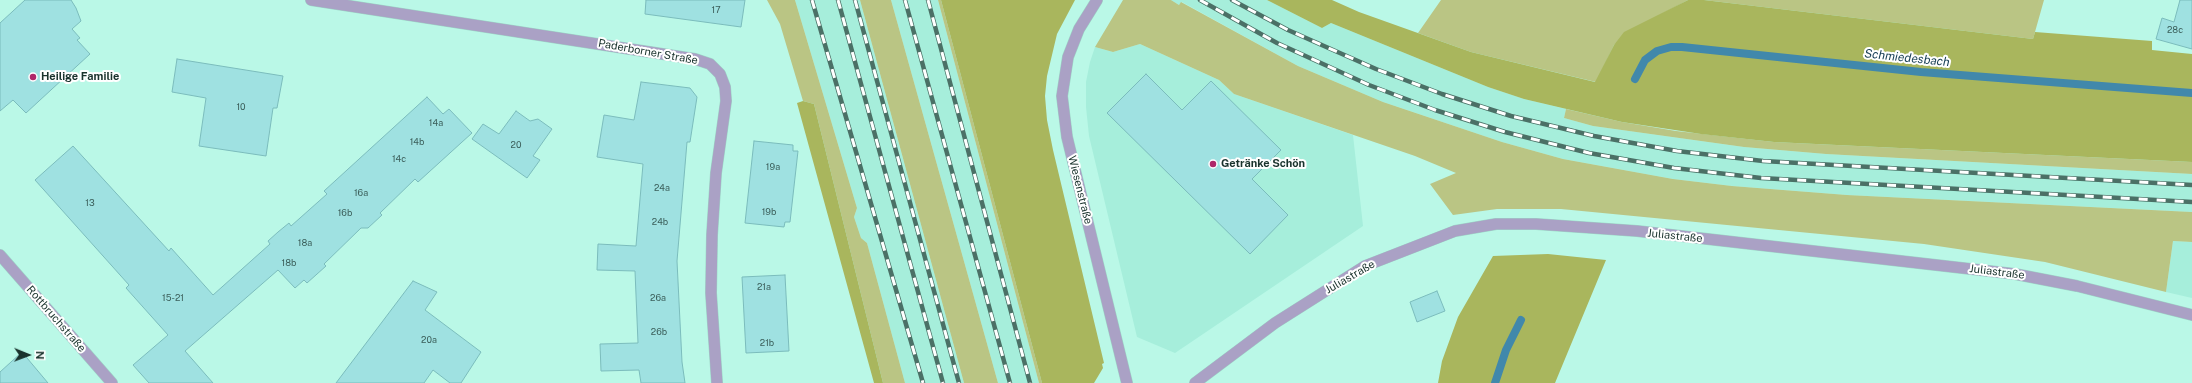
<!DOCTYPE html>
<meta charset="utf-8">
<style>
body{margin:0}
#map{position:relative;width:2192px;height:383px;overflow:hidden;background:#baf8e7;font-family:"Public Sans",sans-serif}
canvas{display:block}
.north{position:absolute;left:8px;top:335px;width:40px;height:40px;-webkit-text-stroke:3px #fff;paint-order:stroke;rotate:91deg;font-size:11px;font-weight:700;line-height:16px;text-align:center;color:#1a332d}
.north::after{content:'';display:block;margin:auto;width:14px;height:18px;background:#1a332d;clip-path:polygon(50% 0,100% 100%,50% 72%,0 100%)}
</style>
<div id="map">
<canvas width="2192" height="383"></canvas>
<div class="north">N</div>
</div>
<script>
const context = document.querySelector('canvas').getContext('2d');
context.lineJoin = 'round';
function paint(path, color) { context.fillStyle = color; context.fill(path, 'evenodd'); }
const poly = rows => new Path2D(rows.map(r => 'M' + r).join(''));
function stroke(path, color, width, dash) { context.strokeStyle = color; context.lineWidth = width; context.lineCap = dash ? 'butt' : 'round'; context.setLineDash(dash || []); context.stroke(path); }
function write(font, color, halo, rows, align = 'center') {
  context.font = font + ' "Public Sans",sans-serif'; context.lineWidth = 4; context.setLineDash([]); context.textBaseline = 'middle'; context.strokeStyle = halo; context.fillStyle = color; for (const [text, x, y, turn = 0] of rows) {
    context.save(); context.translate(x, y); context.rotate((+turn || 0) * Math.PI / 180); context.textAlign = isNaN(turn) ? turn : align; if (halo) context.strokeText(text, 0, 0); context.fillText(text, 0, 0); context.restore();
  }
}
const built = poly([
 [795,0,860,0,964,383,905,383,867,243,861,238,854,217,857,208],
 [891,0,938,0,1039,383,998,383],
 [1171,0,1267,0,1322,28,1331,23,1488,87,1524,99,1566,109,1564,118,1593,126,1744,147,1826,154,2192,174,2192,212,1847,195,1732,186,1673,179,1563,159,1502,142,1383,102,1298,66,1182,2,1179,5],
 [1140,44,1219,80,1234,94,1353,135,1363,226,1175,353,1137,337,1089,136,1086,107,1086,82,1090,62,1095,47,1113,52],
 [2173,241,2192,242,2192,298,2166,292]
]);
const green = poly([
 [767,0,795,0,857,208,854,217,861,238,867,243,905,383,883,383,814,104,803,101,780,24],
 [860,0,891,0,998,383,964,383],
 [938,0,941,0,1042,383,1039,383],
 [1123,0,1171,0,1179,5,1181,2,1298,66,1383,102,1502,142,1563,159,1673,179,1732,186,1847,195,2192,212,2192,242,2173,241,2166,292,2045,262,1924,244,1561,209,1497,209,1453,215,1430,184,1456,173,1415,156,1234,94,1219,80,1140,44,1113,52,1095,47],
 [1441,0,1688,0,1658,16,1614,45,1596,82,1471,52,1418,33],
 [1704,0,2044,0,2033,39],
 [1566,109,1622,122,1676,131,1774,142,2192,162,2192,174,1826,154,1744,147,1593,126,1564,118]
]);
const forest = poly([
 [941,0,1075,0,1057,34,1047,76,1045,96,1047,120,1053,150,1104,363,1102,364,1103,368,1094,383,1042,383],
 [1267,0,1332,0,1359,12,1471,52,1595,82,1614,45,1624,32,1688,0,1704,0,2033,39,2035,32,2152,41,2152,50,2192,54,2192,162,1774,142,1701,134,1622,122,1524,99,1488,87,1331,23,1322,28],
 [803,101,814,104,883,383,874,383,797,103],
 [1548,254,1606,260,1555,383,1438,383,1442,361,1458,317,1493,256]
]);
const stream = poly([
 [1635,79,1645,60,1657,51,1671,47,1682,47,1921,72,2192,93],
 [1495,383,1506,350,1521,320]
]);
const building = poly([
 [25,0,71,0,76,8,81,21,72,29,80,38,77,40,90,54,26,113,13,100,0,111,0,23,25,0],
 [646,0,745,0,741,27,645,14,646,0],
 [2180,0,2192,0,2192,49,2156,39,2162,18,2174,22,2180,0],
 [177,59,283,76,277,108,273,108,266,156,199,146,206,98,172,92,177,59],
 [1146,74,1182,110,1211,81,1281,150,1252,179,1288,215,1250,254,1107,113,1146,74],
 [641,82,690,88,697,97,690,142,687,142,677,261,682,362,685,383,641,383,639,370,601,371,600,344,638,343,635,271,597,270,598,244,636,246,643,164,597,157,604,115,634,120,641,82],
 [427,97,443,114,449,109,472,133,418,182,415,179,380,213,382,215,368,228,361,228,324,264,326,266,307,283,304,280,295,288,278,270,185,351,213,383,149,383,133,365,168,335,126,288,129,285,35,180,73,146,169,251,171,248,213,295,270,244,268,241,278,232,289,223,291,226,327,194,324,191,427,97],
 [516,111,530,121,538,119,552,129,533,156,540,160,527,178,472,139,483,124,499,134,516,111],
 [754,141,793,145,793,151,798,151,790,222,785,222,784,227,745,223,754,141],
 [785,275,789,351,746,353,742,277,785,275],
 [413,281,437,292,425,310,481,352,461,383,450,383,433,370,424,383,336,383,413,281],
 [1437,291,1445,311,1417,322,1410,302,1437,291],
 [22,352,48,383,0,383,0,372,22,352]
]);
const minor = poly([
 [311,0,695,59,710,64,720,74,725,87,726,101,716,173,712,235,711,293,717,383],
 [1097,0,1079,29,1068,57,1062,96,1067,137,1127,383],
 [0,255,112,383],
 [1195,383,1275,323,1365,266,1455,231,1496,224,1536,224,1637,231,2015,274,2077,286,2192,315]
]);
const rail = poly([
 [812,0,923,383],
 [838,0,943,383],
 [855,0,959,383],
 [905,0,1010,383],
 [928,0,1030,383],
 [1200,0,1277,43,1369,85,1435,110,1505,132,1589,153,1674,168,1761,178,2192,202],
 [1232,0,1288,30,1324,46,1376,69,1442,94,1511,116,1594,136,1677,151,1763,161,2192,185]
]);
const markers = [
 [33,77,4,"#af2769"],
 [1213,164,4,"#af2769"]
];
const numberNames = [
 ["17",716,10],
 ["28c",2175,30],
 ["10",241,107],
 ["14a",436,123],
 ["14b",417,142],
 ["20",516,145],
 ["14c",399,159],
 ["19a",773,167],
 ["24a",662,188],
 ["16a",361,193],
 ["13",90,203],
 ["19b",769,212],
 ["16b",345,213],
 ["24b",660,222],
 ["18a",305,243],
 ["18b",289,263],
 ["21a",764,287],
 ["15-21",173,298],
 ["26a",658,298],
 ["26b",659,332],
 ["20a",429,340],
 ["21b",767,343]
];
const streetNames = [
 ["Paderborner Straße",648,52,10],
 ["Wiesenstraße",1080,190,76],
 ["Juliastraße",1675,236,6],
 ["Juliastraße",1997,272,7],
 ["Juliastraße",1350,277,-30],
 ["Rottbruchstraße",56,319,49]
];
const poiNames = [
 ["Heilige Familie",41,77],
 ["Getränke Schön",1221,164]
];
const waterNames = [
 ["Schmiedesbach",1907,58,6]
];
paint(built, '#a6eedb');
paint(green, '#bac584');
paint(forest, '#a9b65d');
stroke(stream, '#4188ab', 8);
paint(building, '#9fe1e1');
stroke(building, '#7bbcbc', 1);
stroke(minor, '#9dd5c6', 12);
stroke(minor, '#aaa1c5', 11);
stroke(rail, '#4b7066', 4.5);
stroke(rail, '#fff', 3, [9]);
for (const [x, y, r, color] of markers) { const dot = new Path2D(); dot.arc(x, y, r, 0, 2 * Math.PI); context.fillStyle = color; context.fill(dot); stroke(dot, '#fff', 1.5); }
write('9px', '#3b5e5a', null, numberNames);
write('11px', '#1a332d', '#fff', streetNames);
write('bold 11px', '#1a332d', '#fff', poiNames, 'left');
write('italic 12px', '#173e54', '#fff', waterNames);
</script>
